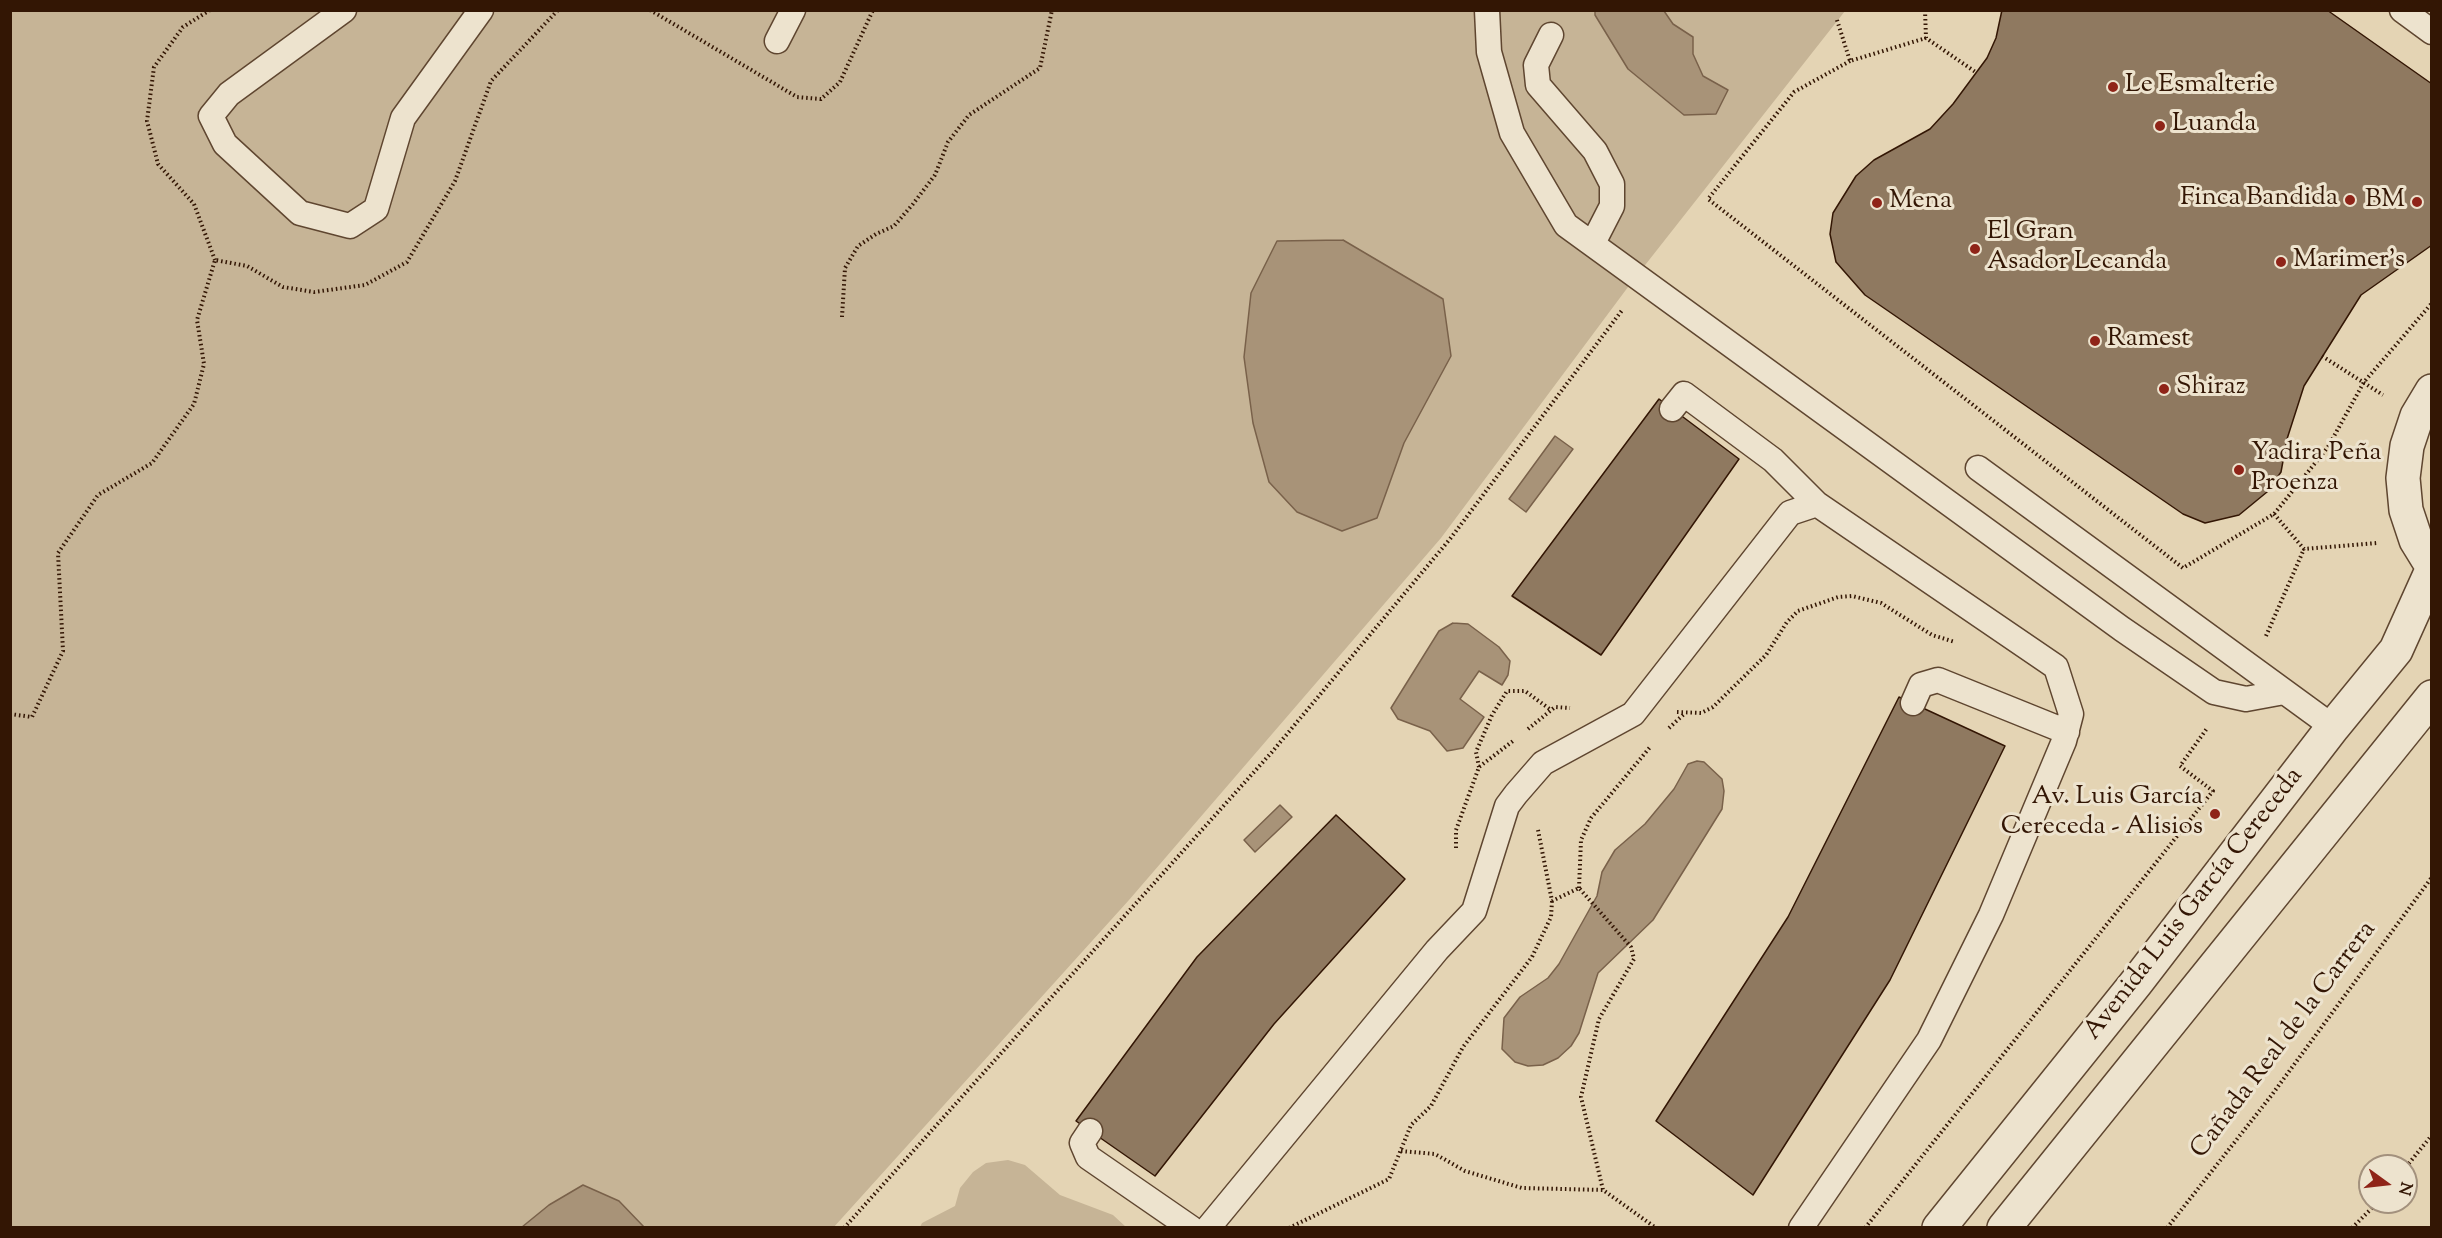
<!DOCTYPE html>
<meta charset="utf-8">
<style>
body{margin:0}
#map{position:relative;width:2442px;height:1238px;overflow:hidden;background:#e4d4b4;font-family:"Sorts Mill Goudy",serif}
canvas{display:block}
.frame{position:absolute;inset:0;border:12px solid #331604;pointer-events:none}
.north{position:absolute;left:2358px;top:1154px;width:60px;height:60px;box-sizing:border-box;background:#ede3ce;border:2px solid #a3917d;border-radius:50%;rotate:105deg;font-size:16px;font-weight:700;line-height:24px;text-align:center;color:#331604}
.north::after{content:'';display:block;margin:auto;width:21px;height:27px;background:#8f2418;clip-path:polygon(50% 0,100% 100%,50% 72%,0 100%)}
</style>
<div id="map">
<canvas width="2442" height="1238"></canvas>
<div class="frame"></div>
<div class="north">N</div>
</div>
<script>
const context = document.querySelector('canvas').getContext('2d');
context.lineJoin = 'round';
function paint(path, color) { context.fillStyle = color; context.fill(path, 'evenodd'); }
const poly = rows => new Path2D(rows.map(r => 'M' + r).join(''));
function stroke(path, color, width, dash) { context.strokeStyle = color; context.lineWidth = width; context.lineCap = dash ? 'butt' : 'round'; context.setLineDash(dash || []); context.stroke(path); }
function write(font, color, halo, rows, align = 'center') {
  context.font = font + ' "Sorts Mill Goudy",serif'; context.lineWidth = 6; context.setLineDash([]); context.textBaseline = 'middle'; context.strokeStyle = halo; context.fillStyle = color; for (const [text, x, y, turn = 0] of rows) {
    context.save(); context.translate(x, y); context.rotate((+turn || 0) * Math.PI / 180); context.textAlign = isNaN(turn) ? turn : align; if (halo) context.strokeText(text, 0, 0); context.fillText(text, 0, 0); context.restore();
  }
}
const green = poly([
 [10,11,1845,11,1631,283,1441,538,1129,900,833,1228,11,1227],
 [1008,1160,1025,1165,1060,1195,1113,1215,1126,1227,920,1227,922,1223,955,1206,960,1188,973,1172,986,1163]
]);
const water = poly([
 [1595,11,1664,11,1673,24,1693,37,1693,54,1703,76,1728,90,1716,114,1684,115,1628,69,1595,15,1595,11],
 [1343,240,1443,299,1451,356,1404,443,1377,518,1342,531,1297,512,1269,482,1253,423,1244,357,1251,293,1277,241,1343,240],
 [1555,436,1573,449,1526,512,1509,499,1555,436],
 [1453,623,1468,624,1499,647,1510,661,1508,675,1502,685,1479,671,1460,699,1484,717,1463,748,1447,751,1430,731,1398,719,1391,708,1439,631,1453,623],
 [1697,761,1704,762,1722,779,1724,791,1722,809,1653,920,1598,973,1579,1033,1571,1046,1558,1058,1543,1065,1528,1066,1515,1062,1502,1049,1504,1018,1520,997,1548,978,1559,964,1597,896,1602,872,1615,850,1645,824,1674,789,1688,764,1697,761],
 [1280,805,1292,817,1255,852,1244,840,1280,805],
 [583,1185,619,1201,644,1227,522,1227,549,1205,583,1185]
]);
const building = poly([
 [2002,10,2327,10,2432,84,2432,245,2361,295,2304,386,2287,439,2281,472,2267,492,2239,515,2205,523,2183,514,1865,295,1836,262,1830,234,1833,213,1856,176,1874,160,1930,129,1953,104,1987,58,1996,38,2002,10],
 [1659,399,1739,459,1601,655,1512,596,1659,399],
 [1899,697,2005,746,1890,980,1753,1195,1656,1121,1788,917,1899,697],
 [1336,815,1405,879,1274,1024,1155,1176,1076,1121,1197,957,1336,815]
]);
const path = poly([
 [210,10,183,27,154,67,147,121,158,164,194,204,215,260],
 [650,10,797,97,821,99,840,82,873,10],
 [1925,10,1926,38,1977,73],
 [1837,20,1850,61,1926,38],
 [1850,61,1794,92,1708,199,2183,568,2274,514,2328,447,2364,382,2432,303],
 [842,317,845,268,858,246,876,234,894,226,913,204,935,175,948,142,969,115,1040,68,1052,10],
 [2322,356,2383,395],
 [2274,514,2304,549,2377,543],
 [2266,636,2304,549],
 [1677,712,1701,713,1713,707,1766,655,1787,622,1798,611,1838,597,1852,596,1881,603,1932,635,1955,642],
 [10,714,32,717,63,651,58,553,98,495,152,463,194,404,204,364,197,320,215,260,247,266,283,287,314,292,365,285,407,262,455,181,491,81,558,10],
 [1669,728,1684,714],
 [1528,729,1555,707,1570,708],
 [1479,767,1476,752,1492,715,1507,691,1525,691,1551,710],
 [1538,830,1552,901,1579,888,1631,947,1634,959,1599,1019,1581,1097,1603,1190,1656,1228],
 [1456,848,1456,830,1479,767,1513,741],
 [1579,888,1581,840,1591,818,1651,746],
 [1401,1151,1435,1154,1465,1171,1522,1188,1603,1190],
 [2406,1167,2432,1135],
 [844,1228,1272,752,1450,539,1623,309],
 [1289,1228,1389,1179,1411,1125,1431,1106,1463,1047,1532,957,1551,917,1552,901],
 [1865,1228,2213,791,2180,766,2208,727],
 [2167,1228,2271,1096,2432,877],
 [2352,1228,2378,1202]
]);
const lane = poly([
 [344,10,229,94,211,116,225,144,300,213,350,226,376,209,403,118,481,10],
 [1487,10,1489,52,1512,133,1566,225,2122,629,2214,692,2246,699,2284,692],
 [2402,10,2432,32],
 [1551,35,1536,65,1538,85,1595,151,1612,184,1612,206,1593,243],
 [777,41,793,10],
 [1672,409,1684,394,1773,460,1817,504],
 [1978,468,2333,727],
 [1913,703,1921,685,1938,680,2067,732],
 [1090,1131,1082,1143,1088,1157,1191,1228],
 [1208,1228,1437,950,1474,911,1507,806,1516,794,1543,763,1633,714,1790,513,1817,504,2056,667,2071,714,2064,741,1991,915,1929,1040,1801,1228]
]);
const street = poly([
 [2432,391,2417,416,2407,446,2403,478,2406,510,2416,540,2432,566],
 [1939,1228,2136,983,2333,727,2396,650,2432,570],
 [2004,1228,2432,697]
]);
const markers = [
 [2113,87,6,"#8f2418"],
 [2160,126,6,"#8f2418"],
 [2350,200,6,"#8f2418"],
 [2417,202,6,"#8f2418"],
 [1877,203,6,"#8f2418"],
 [1975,249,6,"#8f2418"],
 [2281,262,6,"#8f2418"],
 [2095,341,6,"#8f2418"],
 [2164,389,6,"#8f2418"],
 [2239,470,6,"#8f2418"],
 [2215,814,6,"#8f2418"]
];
const poiNames = [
 ["Le Esmalterie",2125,87],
 ["Luanda",2172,126],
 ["Finca Bandida",2338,200,"right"],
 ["BM",2405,202,"right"],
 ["Mena",1889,203],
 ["El Gran",1987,234],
 ["Asador Lecanda",1987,264],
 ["Marimer's",2293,262],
 ["Ramest",2107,341],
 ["Shiraz",2176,389],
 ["Yadira Peña",2251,455],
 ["Proenza",2251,485],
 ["Av. Luis García",2203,799,"right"],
 ["Cereceda - Alisios",2203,829,"right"]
];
const streetNames = [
 ["Avenida Luis García Cereceda",2195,905,-52],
 ["Cañada Real de la Carrera",2285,1041,-53]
];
paint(green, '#c6b496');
paint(water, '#a89378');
stroke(water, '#79614a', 1.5);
paint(building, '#8f7960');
stroke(building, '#331604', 1.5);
stroke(lane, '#5f4630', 27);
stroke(street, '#5f4630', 36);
stroke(path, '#331604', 4, [1.5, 3]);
stroke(lane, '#ede3ce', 24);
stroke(street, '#ede3ce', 33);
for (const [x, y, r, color] of markers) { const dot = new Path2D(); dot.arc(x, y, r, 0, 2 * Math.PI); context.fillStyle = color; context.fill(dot); stroke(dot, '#ede3ce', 2); }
write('26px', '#331604', '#ede3ce', poiNames, 'left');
write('26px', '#331604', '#ede3ce', streetNames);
</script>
